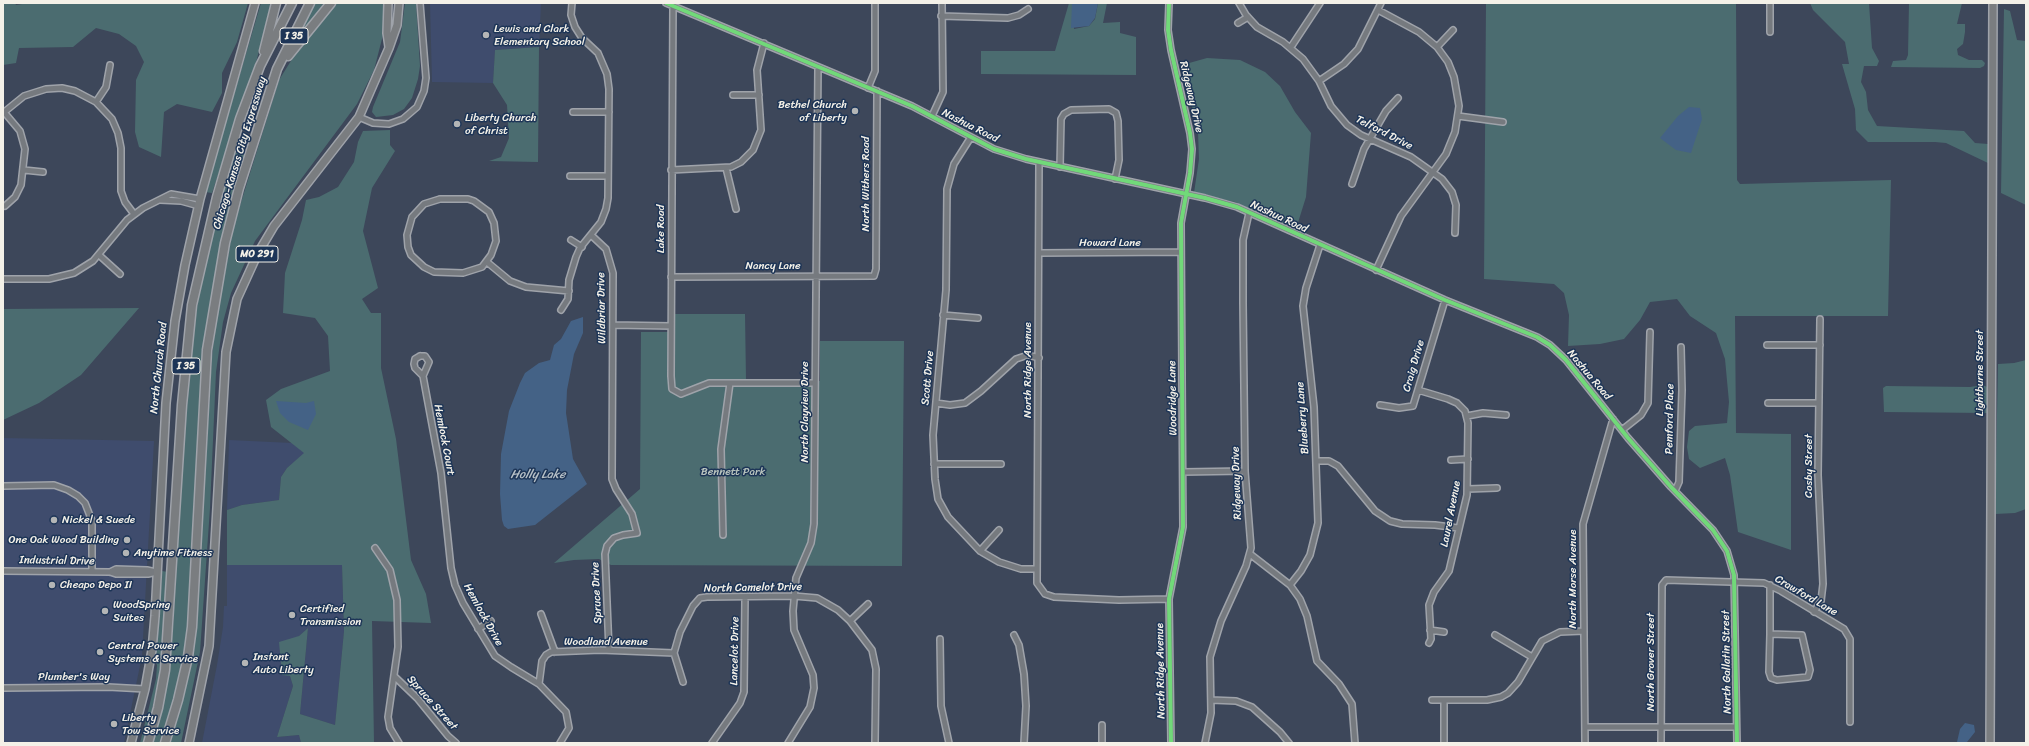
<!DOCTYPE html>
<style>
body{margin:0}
#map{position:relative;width:2029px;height:746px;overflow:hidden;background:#3d475a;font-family:Sriracha,sans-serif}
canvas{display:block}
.frame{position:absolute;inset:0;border:4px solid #f4f1e8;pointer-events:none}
</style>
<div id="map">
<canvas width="2029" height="746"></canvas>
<div class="frame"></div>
</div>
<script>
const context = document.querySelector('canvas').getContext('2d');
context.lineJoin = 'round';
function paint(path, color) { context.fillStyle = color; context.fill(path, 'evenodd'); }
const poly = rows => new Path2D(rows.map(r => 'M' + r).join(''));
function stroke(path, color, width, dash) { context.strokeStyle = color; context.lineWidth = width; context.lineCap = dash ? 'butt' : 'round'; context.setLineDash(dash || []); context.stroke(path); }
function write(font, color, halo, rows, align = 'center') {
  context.font = font + ' Sriracha,sans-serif'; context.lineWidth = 3; context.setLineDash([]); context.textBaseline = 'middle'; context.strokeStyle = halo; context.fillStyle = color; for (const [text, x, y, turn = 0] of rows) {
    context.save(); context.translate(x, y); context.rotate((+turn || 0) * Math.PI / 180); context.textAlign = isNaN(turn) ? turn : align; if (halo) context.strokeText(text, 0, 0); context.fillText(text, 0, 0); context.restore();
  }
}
const built = poly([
 [430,3,541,3,539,47,495,50,493,83,432,82],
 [3,438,154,441,142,656,124,743,3,743],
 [229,440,292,443,305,453,287,468,281,477,279,500,242,505,227,510],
 [227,565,342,565,344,631,335,725,300,714,308,628,299,636,290,676,293,686,277,737,299,735,301,743,202,743,217,665,223,627,224,606,227,606]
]);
const green = poly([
 [3,3,15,3,16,5,28,3,248,3,237,42,222,73,222,93,212,112,177,104,164,112,161,157,139,147,135,132,136,80,144,62,136,46,119,34,96,28,73,47,19,48,16,63,3,65],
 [261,3,271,3,257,59,212,193,205,192],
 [315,3,324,3,298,36,308,14],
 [337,3,385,3,383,35,374,70,357,104,255,241,231,293,223,322,216,372,210,508,200,652,181,743,170,743,191,664,195,635,212,357,215,327,233,228,279,80,299,48],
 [405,3,416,3,420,66,418,79,412,98,404,109,393,115,376,117,372,112,373,107,400,42],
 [1069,3,1072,3,1074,29,1089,26,1095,19,1098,3,1107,3,1103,23,1120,22,1120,33,1136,37,1136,75,981,74,981,51,1055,51],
 [1486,3,1736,3,1737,180,1740,184,1891,180,1888,316,1735,316,1736,433,1791,434,1791,550,1738,532,1730,475,1725,458,1700,468,1689,459,1687,447,1689,431,1695,426,1727,423,1729,402,1725,359,1716,333,1690,316,1677,299,1650,302,1640,320,1624,339,1600,344,1568,346,1569,315,1564,293,1554,284,1484,279],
 [1810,3,1869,3,1872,48,1879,61,1877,66,1864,66,1861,82,1866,92,1868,110,1877,126,1964,131,1975,143,1988,144,1988,163,1946,143,1935,142,1868,142,1856,130,1855,109,1842,64,1849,64,1845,42,1813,10],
 [1909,3,1962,3,1957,24,1965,24,1965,32,1963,44,1957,49,1958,55,1969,60,1982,60,1985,63,1984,66,1980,68,1891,67,1893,61,1906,60,1908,55],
 [2004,9,2010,11,2017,40,2026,41,2026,205,2001,193],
 [539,47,538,162,489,161,501,157,509,138,507,105,493,83,495,50],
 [1207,58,1240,60,1265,72,1280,86,1295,112,1311,133,1306,197,1296,229,1235,202,1194,193,1199,159,1198,132,1182,65],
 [390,130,390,145,395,151,372,188,363,231,378,288,362,299,371,313,381,313,381,368,396,439,411,560,426,594,431,623,372,621,374,743,301,743,299,735,277,737,293,686,290,676,282,675,279,642,299,636,308,628,300,714,335,725,344,631,342,565,227,565,227,510,242,505,279,500,281,477,287,468,304,453,271,427,266,400,281,389,330,371,328,336,315,318,283,313,285,273,302,220,306,200,319,197,338,187,354,162,358,142,363,131],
 [234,152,245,155,225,227,210,305,204,353,187,638,178,688,161,743,151,743,165,686,173,627,183,432,191,342,201,283,221,197],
 [139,308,81,375,39,403,3,420,3,309],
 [674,314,745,314,746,380,820,381,820,341,904,341,902,566,611,565,599,559,574,560,554,563,640,489,641,332,674,332],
 [2026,360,2026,509,2015,513,1995,514,1998,364,2014,363],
 [1983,385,1987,387,1987,413,1884,412,1883,388,1886,386,1970,387],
 [162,571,168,572,165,635,159,676,152,710,143,743,140,743,156,679,157,665,154,659,159,622]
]);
const water = poly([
 [1072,3,1098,3,1095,18,1089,26,1071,28],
 [1689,107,1700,108,1702,119,1691,153,1676,150,1660,138,1678,116],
 [583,317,583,333,574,354,567,390,566,413,573,459,587,484,535,525,508,529,504,526,502,520,500,494,501,454,509,411,520,383,525,373,539,363,550,360,554,345,561,339,571,321],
 [276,401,306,403,314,401,316,414,308,430,289,422,280,413],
 [1965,723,1974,725,1975,732,1967,742,1957,742,1960,729]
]);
const minor = poly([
 [666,3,912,106,994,149,1026,159,1205,198,1237,207,1445,300,1537,337,1550,345,1566,360,1628,438,1671,487,1713,530,1727,551,1734,575,1737,743],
 [1169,3,1168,30,1171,50,1190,133,1192,149,1190,173,1181,223,1183,527,1169,599,1171,743],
 [1239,3,1246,15,1257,27,1283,42,1303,59,1319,81,1331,106,1347,125,1361,135,1411,157,1442,179,1452,192,1456,205,1455,233],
 [1770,3,1770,32],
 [673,6,671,376,672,389,681,394,709,383,815,383],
 [941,16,1008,18,1019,15,1028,9],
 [1238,23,1248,17],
 [1291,47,1320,3],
 [1437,47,1453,30],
 [1319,81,1344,64,1358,49,1381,3],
 [868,88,875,71,875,3],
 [733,95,759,95],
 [96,102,106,87,110,65],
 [4,112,20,131,25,149,21,185,15,197,5,206],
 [573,112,609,112],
 [3,113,24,96,46,89,62,88,75,91,96,102,112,119,118,133,121,148,121,191,125,202,134,214],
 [932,116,943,92,942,3],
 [1458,116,1503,122],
 [359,117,373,123,389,124,403,119,417,107,424,91,426,78,420,3],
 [971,137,954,164,947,189,946,290,933,435,935,479,938,499,948,517,980,551,999,562,1021,569,1036,569],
 [1039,163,1037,583,1045,594,1054,597,1119,600,1169,599],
 [1060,167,1061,119,1064,114,1071,110,1109,109,1116,113,1118,121,1119,160,1115,179],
 [726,168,736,209],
 [24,170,43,172],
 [671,170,731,167,741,162,753,150,761,130,757,70,764,43],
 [570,176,608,176],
 [1352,184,1364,149,1386,111,1398,98],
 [440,199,468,199,474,201,489,212,494,223,496,241,491,255,482,267,463,273,434,272,424,267,411,255,408,247,407,235,412,217,424,204,440,199],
 [160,200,181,201,199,206],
 [591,235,606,249,613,273,612,479,616,489,632,514,637,533,623,535,614,538,607,546,605,554,609,650],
 [571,240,582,247],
 [1039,253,1181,252],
 [99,255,120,274],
 [487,262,510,281,526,287,569,291],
 [1376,270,1401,216,1446,154,1455,132,1459,106,1454,77,1448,62,1437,47,1419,32,1378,10],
 [671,277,874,276,876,269,877,91],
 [3,279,49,279,74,273,93,261,127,220,143,208,171,194,200,199],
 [561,310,568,299,569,280,576,257,580,248,601,222,606,209,608,198,609,89,607,74,598,53,582,38,575,27,571,15,572,3],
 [943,315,978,318],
 [613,325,671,326],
 [1767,345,1820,345],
 [420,356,425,356,429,362,423,376,415,368,414,364,415,359,420,356],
 [423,376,441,473,451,568,455,585,463,603,495,656,511,667,539,684,566,712,569,728,560,743],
 [1418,390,1448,399,1457,403,1465,411,1468,423,1467,495,1449,571,1434,592,1429,605,1431,639,1429,643],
 [936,403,950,405,965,403,981,391,1016,359,1028,355,1039,358],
 [1768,403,1819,403],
 [1380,405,1399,408,1413,406,1445,300],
 [1467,416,1483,413,1506,415],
 [1622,430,1641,415,1648,403,1650,332],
 [1451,460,1468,459],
 [1316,461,1329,461,1338,466,1375,511,1390,521,1402,524,1435,525,1458,528],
 [934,464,1001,464],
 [1183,472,1245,471],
 [3,486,54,485,68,490,78,496,85,503,92,521,92,572],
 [1468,489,1497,488],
 [1675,491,1679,482,1682,390,1681,347],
 [723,535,721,449,730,383],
 [375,548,390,570,397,600,398,647,388,717,390,728,399,743],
 [980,551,999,530],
 [1250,554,1290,585,1300,599,1307,616,1317,661,1339,684,1352,704,1355,743],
 [3,571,110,572,116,574,148,574,157,572],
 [110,572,116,569,147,570,156,572],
 [1290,585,1301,571,1310,555,1318,523,1314,407,1303,306,1306,288,1320,245],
 [1770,585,1770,634],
 [1814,612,1821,601,1823,584,1818,475,1820,319],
 [541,614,555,652],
 [850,621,868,604],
 [478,629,491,621],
 [1430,630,1444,632],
 [1770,634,1802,635,1810,670,1808,677,1777,680,1771,678,1769,672,1770,634],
 [1014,635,1019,645,1024,674,1026,706,1024,743],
 [1495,635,1532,657],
 [940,639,941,706,949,743],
 [394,676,417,698,448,736,456,743],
 [683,682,674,653,680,632,693,606,700,598,707,597,794,596,817,598,838,610,850,621,872,650,876,669,875,743],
 [539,684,542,661,546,655,551,652,600,650,674,653],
 [3,688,108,687,145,689],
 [1211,700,1236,701,1252,707,1280,732,1289,743],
 [1432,700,1487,700,1501,697,1508,693,1518,682,1542,641,1560,632,1584,631],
 [1585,727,1736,727],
 [712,743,740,703,744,692,745,597],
 [788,743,810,707,814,688,813,675,794,630,793,611,796,578,811,543,814,524,818,67],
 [1102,743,1102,725],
 [1205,743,1211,713,1210,657,1221,621,1246,566,1251,548,1245,471,1243,303,1243,240,1249,213],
 [1444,743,1444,700],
 [1585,743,1583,524,1613,419],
 [1661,743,1662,585,1666,580,1764,583,1781,591,1844,629,1850,639,1850,722]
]);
const major = poly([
 [388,3,387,33,389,47],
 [131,743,145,689,152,650,155,616,166,403,175,321,185,265,200,199,255,3],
 [189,743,209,646,226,352,237,299,258,253,274,226,359,117,389,48,397,25,399,3],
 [1990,743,1993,3]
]);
const highway = poly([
 [264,51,276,3],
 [288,56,331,3],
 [148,743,158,708,165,670,182,405,192,305,217,197,240,119,260,66,292,3],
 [165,743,178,700,188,657,192,627,207,350,225,243,239,188,277,69,310,3]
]);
const cycleway = poly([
 [666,3,912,106,994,149,1026,159,1205,198,1237,207,1445,300,1537,337,1550,345,1566,360,1628,438,1671,487,1713,530,1727,551,1734,575,1737,743],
 [1169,3,1168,30,1171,50,1190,133,1192,149,1190,173,1181,223,1183,527,1169,599,1171,743]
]);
const markers = [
 [486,35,4,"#b4b6b6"],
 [855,111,4,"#b4b6b6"],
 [457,124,4,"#b4b6b6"],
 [54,520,4,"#b4b6b6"],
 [127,540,4,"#b4b6b6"],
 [126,553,4,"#b4b6b6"],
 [52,585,4,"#b4b6b6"],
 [105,611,4,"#b4b6b6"],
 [292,615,4,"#b4b6b6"],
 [100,652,4,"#b4b6b6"],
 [245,663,4,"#b4b6b6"],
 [114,724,4,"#b4b6b6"]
];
const shields = [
 [294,36,28],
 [257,254,42],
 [186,366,28]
];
const shieldNames = [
 ["I 35",294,36],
 ["MO 291",257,254],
 ["I 35",186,366]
];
const poiNames = [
 ["Lewis and Clark",494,29],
 ["Elementary School",494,42],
 ["Bethel Church",847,105,"right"],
 ["of Liberty",847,118,"right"],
 ["Liberty Church",465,118],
 ["of Christ",465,131],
 ["Nickel & Suede",62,520],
 ["One Oak Wood Building",119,540,"right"],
 ["Anytime Fitness",134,553],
 ["Cheapo Depo II",60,585],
 ["WoodSpring",113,605],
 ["Suites",113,618],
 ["Certified",300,609],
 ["Transmission",300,622],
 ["Central Power",108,646],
 ["Systems & Service",108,659],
 ["Instant",253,657],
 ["Auto Liberty",253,670],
 ["Liberty",122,718],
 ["Tow Service",122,731]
];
const streetNames = [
 ["Ridgeway Drive",1191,97,77],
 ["Nashua Road",970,126,27],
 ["Telford Drive",1384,133,27],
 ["Chicago-Kansas City Expressway",240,153,-73],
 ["North Withers Road",866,184,-90],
 ["Nashua Road",1279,217,25],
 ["Lake Road",661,229,-90],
 ["Howard Lane",1110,243],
 ["Nancy Lane",773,266],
 ["Wildbriar Drive",602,308,-91],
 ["Craig Drive",1414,366,-74],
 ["North Church Road",159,368,-84],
 ["North Ridge Avenue",1028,370,-90],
 ["Lightburne Street",1980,373,-90],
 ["Nashua Road",1589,375,50],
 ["Scott Drive",928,378,-85],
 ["Woodridge Lane",1173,398,-91],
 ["North Clayview Drive",805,412,-90],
 ["Blueberry Lane",1303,418,-94],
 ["Pemford Place",1670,419,-89],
 ["Hemlock Court",444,440,79],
 ["Cosby Street",1809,466,-90],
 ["Ridgeway Drive",1237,483,-92],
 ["Laurel Avenue",1451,514,-79],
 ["Industrial Drive",57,561,1],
 ["North Morse Avenue",1573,579,-90],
 ["North Camelot Drive",753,588,-1],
 ["Spruce Drive",597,593,-93],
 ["Crawford Lane",1806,596,30],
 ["Hemlock Drive",483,615,61],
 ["Woodland Avenue",606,642],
 ["Lancelot Drive",735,651,-89],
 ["North Grover Street",1651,662,-90],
 ["North Gallatin Street",1727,662,-91],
 ["North Ridge Avenue",1161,671,-91],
 ["Plumber's Way",74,677],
 ["Spruce Street",432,703,48]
];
const parkNames = [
 ["Bennett Park",733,472]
];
const waterNames = [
 ["Holly Lake",538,475]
];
paint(built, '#3f4c6d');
paint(green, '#4b6c70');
paint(water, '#446286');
stroke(minor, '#9fa3aa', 8);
stroke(major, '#9fa3aa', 10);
stroke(highway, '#9fa3aa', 11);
stroke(minor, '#767a7f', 5);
stroke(major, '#7a7d80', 7);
stroke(highway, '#7a7d80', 8);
stroke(cycleway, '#71d979', 4);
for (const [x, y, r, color] of markers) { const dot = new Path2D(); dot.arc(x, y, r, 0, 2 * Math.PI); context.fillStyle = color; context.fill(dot); stroke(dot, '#1d3557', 1.5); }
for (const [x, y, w] of shields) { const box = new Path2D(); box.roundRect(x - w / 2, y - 8, w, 16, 3); context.fillStyle = '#1d3557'; context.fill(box); stroke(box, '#f4f1e8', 1); }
write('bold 10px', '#f4f1e8', null, shieldNames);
write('11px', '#f4f1e8', '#1d3557', poiNames, 'left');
write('11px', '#f4f1e8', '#1d3557', streetNames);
write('11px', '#bac5bf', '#1d3557', parkNames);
write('italic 12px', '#b7c0c7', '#1d3557', waterNames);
</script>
